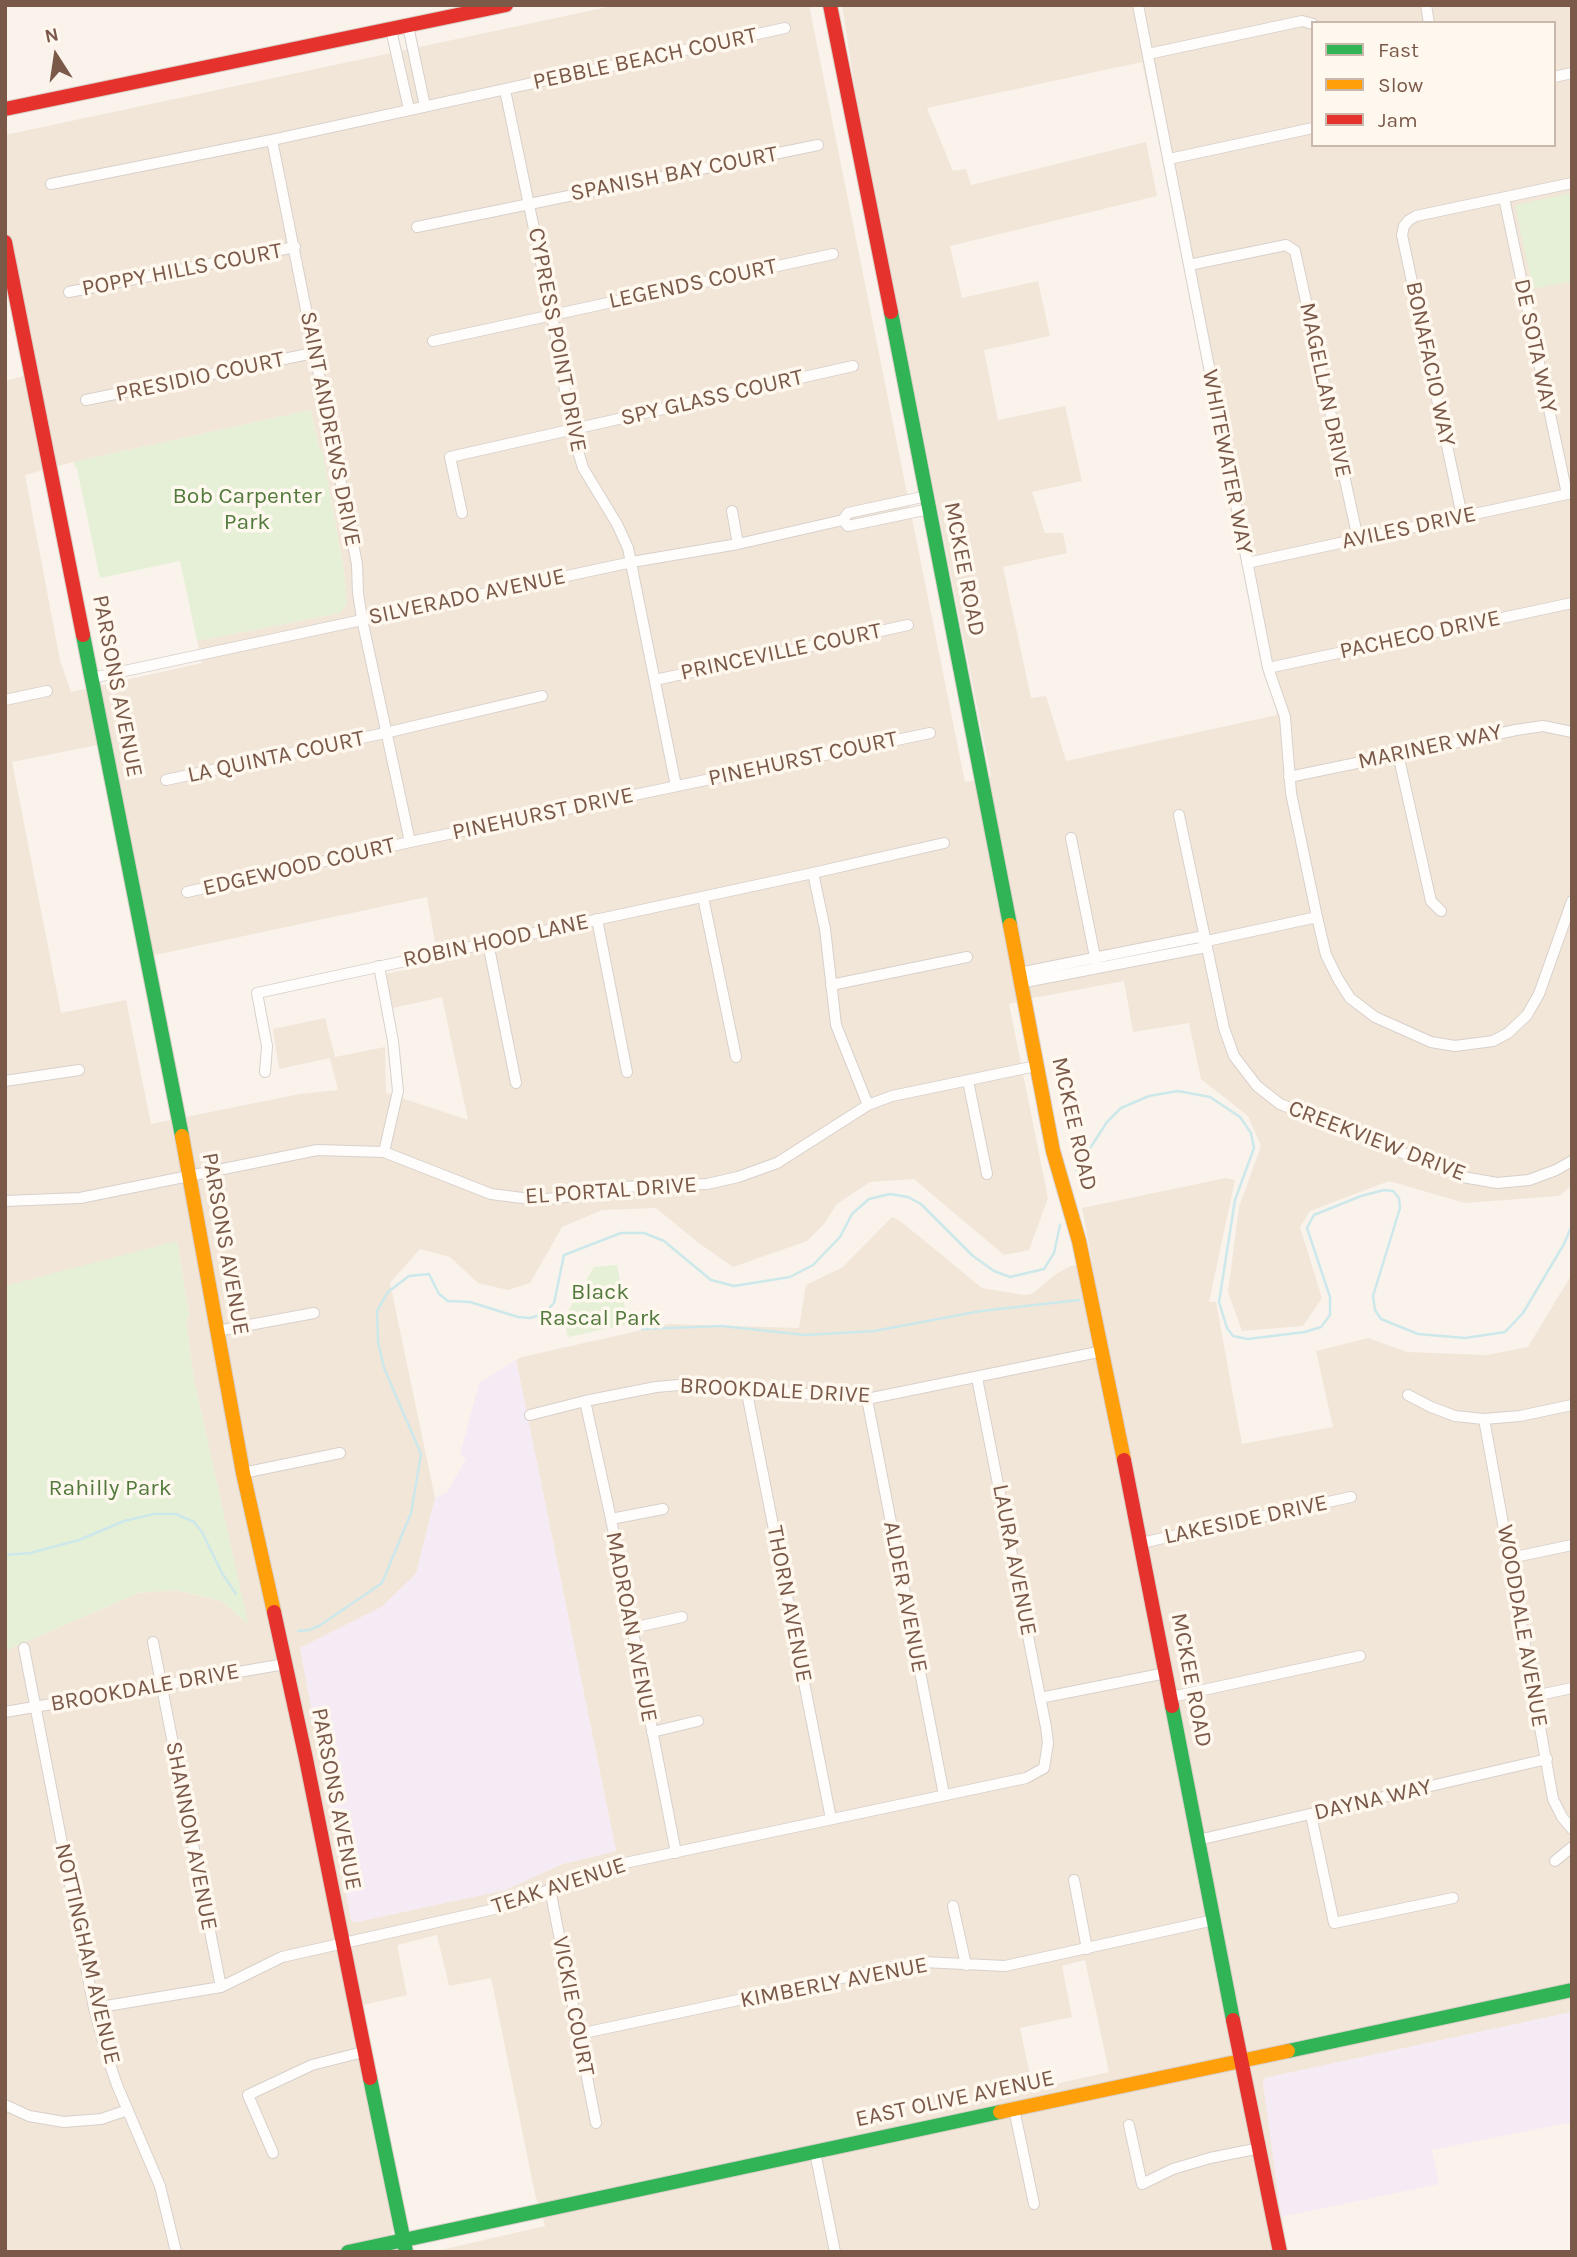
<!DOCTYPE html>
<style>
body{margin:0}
#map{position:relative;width:1577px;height:2257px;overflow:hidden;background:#f9f3ec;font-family:Karla,sans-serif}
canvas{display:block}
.frame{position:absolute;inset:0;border:7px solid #7a5949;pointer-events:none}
.legend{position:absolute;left:1311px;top:21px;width:245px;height:126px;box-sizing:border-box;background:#fff8ef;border:2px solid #cab8ad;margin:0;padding:9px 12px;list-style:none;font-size:21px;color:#7a5949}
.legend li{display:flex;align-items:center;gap:14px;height:35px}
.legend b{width:35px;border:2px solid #cab8ad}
.north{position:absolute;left:21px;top:21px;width:70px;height:70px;-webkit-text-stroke:5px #fff8ef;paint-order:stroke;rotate:348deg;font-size:19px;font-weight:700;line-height:28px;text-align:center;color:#7a5949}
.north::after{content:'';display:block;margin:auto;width:24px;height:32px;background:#7a5949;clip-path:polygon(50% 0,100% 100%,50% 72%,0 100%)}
</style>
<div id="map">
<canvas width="1577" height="2257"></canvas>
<div class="frame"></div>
<ul class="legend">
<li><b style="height:9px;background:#30b455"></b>Fast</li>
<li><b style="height:9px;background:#ff9f0a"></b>Slow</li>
<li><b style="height:9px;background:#e5322d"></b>Jam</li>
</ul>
<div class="north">N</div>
</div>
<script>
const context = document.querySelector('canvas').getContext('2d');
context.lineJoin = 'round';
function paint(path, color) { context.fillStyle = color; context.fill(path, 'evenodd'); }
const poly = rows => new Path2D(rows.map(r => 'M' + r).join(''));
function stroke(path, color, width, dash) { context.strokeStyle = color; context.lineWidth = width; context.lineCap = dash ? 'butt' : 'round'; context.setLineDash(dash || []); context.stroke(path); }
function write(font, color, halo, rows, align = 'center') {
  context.font = font + ' Karla,sans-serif'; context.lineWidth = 7; context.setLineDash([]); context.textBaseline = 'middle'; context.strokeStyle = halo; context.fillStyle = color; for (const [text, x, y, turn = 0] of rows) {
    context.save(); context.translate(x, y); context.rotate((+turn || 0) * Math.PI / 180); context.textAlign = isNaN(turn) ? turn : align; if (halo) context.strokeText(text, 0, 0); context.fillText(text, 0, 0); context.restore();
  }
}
const residential = poly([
 [617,5,809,5,965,782,991,777,857,102,842,5,1572,5,1572,1185,1559,1196,1465,1203,1389,1181,1310,1211,1300,1227,1322,1298,1303,1326,1242,1331,1228,1292,1239,1207,1261,1146,1248,1116,1201,1079,1189,1023,1133,1032,1124,981,1033,998,1009,1004,1048,1198,1029,1250,1004,1255,914,1179,870,1182,837,1204,824,1224,807,1241,733,1267,696,1241,656,1208,602,1210,562,1227,530,1283,508,1290,478,1283,450,1257,420,1249,390,1283,435,1498,416,1574,382,1607,300,1648,351,1920,356,1922,505,1890,562,1864,616,1851,516,1360,522,1357,669,1324,799,1328,806,1285,843,1267,892,1217,899,1220,982,1288,1024,1295,1032,1294,1056,1274,1071,1266,1092,1262,1082,1208,1226,1178,1235,1180,1209,1302,1216,1302,1242,1444,1333,1427,1316,1351,1368,1338,1407,1352,1487,1355,1528,1347,1572,1274,1572,2012,1265,2078,1263,2082,1287,2252,432,2252,545,2226,535,2194,491,1978,449,1986,437,1935,397,1945,407,1995,363,2005,394,2226,385,2252,5,2252,5,1651,138,1593,175,1590,222,1601,247,1623,194,1379,186,1322,189,1314,177,1242,5,1286,5,381,35,373,5,230,5,135],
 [1313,23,1554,23,1554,145,1313,145],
 [1142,62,1277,715,1066,761,1046,696,1031,698,1003,567,1067,553,1063,533,1045,533,1032,492,1082,481,1065,406,998,420,984,350,1050,336,1038,281,962,298,950,246,1157,196,1146,142,971,185,966,169,953,171,927,108],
 [311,410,319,448,322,451,344,570,347,603,340,613,197,641,202,663,71,692,60,660,25,475,73,462],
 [108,743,150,956,427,897,436,947,424,966,385,974,393,1008,442,997,468,1120,386,1093,385,1047,335,1057,325,1018,273,1029,279,1069,330,1058,338,1090,300,1094,151,1124,126,1000,61,1013,12,762],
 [1085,1960,1109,2072,1033,2089,1020,2028,1072,2017,1062,1966]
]);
const education = poly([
 [516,1360,616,1851,562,1864,505,1890,356,1922,351,1920,300,1648,381,1607,416,1574,435,1498,447,1492,466,1459,460,1455,479,1383],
 [1572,2012,1572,2122,1432,2150,1439,2184,1281,2217,1263,2082,1265,2078]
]);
const green = poly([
 [1572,193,1572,281,1533,289,1515,205],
 [311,410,319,448,322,450,344,570,347,603,340,613,197,641,180,561,100,578,77,469,73,462],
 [177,1241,189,1315,186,1322,194,1379,248,1624,222,1601,176,1590,138,1593,5,1651,5,1286],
 [617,1265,628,1324,568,1337,564,1318,569,1317,568,1311,594,1267]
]);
const stream = poly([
 [1076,1170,1107,1122,1121,1108,1149,1096,1178,1091,1210,1097,1240,1117,1251,1133,1254,1148,1235,1200,1219,1302,1227,1328,1233,1336,1248,1339,1305,1332,1321,1327,1330,1315,1330,1297,1307,1228,1314,1215,1361,1196,1384,1190,1393,1191,1399,1198,1400,1208,1373,1296,1375,1310,1381,1319,1418,1334,1465,1338,1505,1332,1523,1313,1564,1244,1572,1225],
 [642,1329,722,1326,805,1335,874,1331,981,1311,1079,1300],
 [5,1555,30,1553,79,1540,124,1521,154,1514,176,1514,194,1522,202,1532,222,1573,236,1594],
 [298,1631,309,1630,319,1626,382,1583,411,1513,421,1454,384,1368,378,1342,377,1311,388,1292,409,1276,429,1274,439,1294,448,1301,470,1302,518,1317,530,1318,544,1314,554,1303,564,1255,621,1233,644,1233,664,1241,711,1280,734,1286,790,1277,813,1265,840,1237,852,1214,869,1199,890,1194,908,1197,921,1204,973,1256,994,1271,1010,1277,1044,1269,1054,1253,1060,1225]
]);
const street = poly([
 [1138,5,1268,668,1285,717,1291,793,1317,917,1326,955,1338,979,1350,998,1375,1017,1431,1042,1455,1046,1493,1041,1508,1033,1527,1015,1539,994,1572,901],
 [1426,5,1429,23],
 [408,26,425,106],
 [391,30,409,109],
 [1148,54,1302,21,1313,24],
 [1554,77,1572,73],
 [505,90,552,315,572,431,583,468,617,524,628,548,676,786],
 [272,140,357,564,358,593,362,619,410,842],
 [1169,159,1313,128],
 [51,184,272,140,785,28],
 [1504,198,1567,494],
 [417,227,818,145],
 [1189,265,1286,245,1295,251,1358,539],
 [69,292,295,247],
 [433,341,833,254],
 [86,400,313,353],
 [732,511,738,544],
 [462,513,450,457,853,366],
 [1462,516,1402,235,1404,226,1409,220,1416,216,1572,183],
 [843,520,848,526,929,509],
 [1247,563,1572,493],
 [1268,668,1572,603],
 [92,678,632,562,738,544,843,520,848,513,927,496],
 [655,680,908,625],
 [5,700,47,691],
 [1398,754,1431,901,1441,911],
 [1289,777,1516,730,1543,726,1572,732],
 [166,780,385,733,542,696],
 [1179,815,1224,1028,1234,1056,1257,1086,1280,1104,1463,1177,1497,1183,1529,1180,1556,1170,1572,1161],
 [1071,838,1096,962],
 [813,873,825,929,836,1025,868,1105],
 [187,892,410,842,930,733],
 [703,897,736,1057],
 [597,919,627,1072],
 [488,943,516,1083],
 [379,966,393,1041,398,1091,384,1152],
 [1019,973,1199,937,1207,941,1317,917],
 [1020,983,1201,948,1207,941],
 [831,985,967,957],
 [265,1072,267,1046,257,993,813,873,944,843],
 [5,1081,79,1070],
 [968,1081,987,1174],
 [5,1201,80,1198,317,1150,384,1152,491,1194,538,1200,583,1195,617,1187,707,1184,738,1177,777,1163,868,1105,892,1096,1036,1066],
 [217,1331,314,1313],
 [746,1388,831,1819],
 [1408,1395,1431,1407,1455,1416,1484,1419,1520,1416,1572,1405],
 [867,1399,944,1795],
 [585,1401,611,1519,676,1853],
 [530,1415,585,1401,656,1387,679,1385,702,1385,867,1399,1103,1351],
 [1484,1419,1553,1799,1562,1817,1572,1829],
 [243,1473,340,1453],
 [611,1519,663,1509],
 [1141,1543,1351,1497],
 [1510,1558,1572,1545],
 [632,1628,682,1617],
 [153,1642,221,1987],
 [24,1648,94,2008,106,2053,117,2085,160,2186,176,2252],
 [1534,1696,1572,1688],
 [1171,1697,1360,1656],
 [1040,1698,1166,1673],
 [5,1712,285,1664],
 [652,1732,698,1721],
 [1311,1815,1334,1923,1453,1898],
 [1198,1840,1547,1759],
 [1555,1861,1572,1847],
 [1074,1880,1087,1949],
 [550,1889,596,2123],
 [953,1906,966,1965],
 [94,2008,221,1987,282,1957,521,1903,573,1878,606,1867,1026,1778,1044,1768,1048,1743,1046,1727,977,1378],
 [579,2034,902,1965,923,1962,1005,1966,1214,1920],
 [5,2105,29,2116,64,2122,101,2119,128,2110],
 [1014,2109,1034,2204],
 [1129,2125,1142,2184,1173,2169,1210,2158,1260,2148],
 [815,2152,835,2252],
 [273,2153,248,2095,312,2065,363,2052]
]);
const fast = poly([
 [891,312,1010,925],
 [83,635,182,1136],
 [1172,1706,1233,2020],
 [1288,2051,1572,1990],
 [370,2078,406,2252],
 [348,2252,1000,2112]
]);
const slow = poly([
 [1010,925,1053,1151,1079,1241,1124,1460],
 [182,1136,243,1473,274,1612],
 [1000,2112,1288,2051]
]);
const jam = poly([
 [830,5,891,312],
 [5,109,506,5],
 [5,242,83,635],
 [1124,1460,1172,1706],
 [274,1612,306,1759,370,2078],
 [1233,2020,1280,2252]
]);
const streetNames = [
 ["PEBBLE BEACH COURT",645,59,-12],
 ["SPANISH BAY COURT",674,174,-11],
 ["POPPY HILLS COURT",182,270,-11],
 ["LEGENDS COURT",693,284,-12],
 ["CYPRESS POINT DRIVE",557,340,79],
 ["DE SOTA WAY",1535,346,78],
 ["BONAFACIO WAY",1430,364,78],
 ["PRESIDIO COURT",200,377,-12],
 ["MAGELLAN DRIVE",1325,390,78],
 ["SPY GLASS COURT",712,398,-13],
 ["SAINT ANDREWS DRIVE",330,429,79],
 ["WHITEWATER WAY",1227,462,79],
 ["AVILES DRIVE",1409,528,-12],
 ["MCKEE ROAD",964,569,79],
 ["SILVERADO AVENUE",467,597,-12],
 ["PACHECO DRIVE",1420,635,-12],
 ["PRINCEVILLE COURT",781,652,-12],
 ["PARSONS AVENUE",117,686,79],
 ["MARINER WAY",1430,747,-12],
 ["LA QUINTA COURT",276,757,-12],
 ["PINEHURST COURT",803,759,-12],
 ["PINEHURST DRIVE",543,814,-12],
 ["EDGEWOOD COURT",299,867,-13],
 ["ROBIN HOOD LANE",496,941,-12],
 ["MCKEE ROAD",1074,1124,77],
 ["CREEKVIEW DRIVE",1377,1141,21],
 ["EL PORTAL DRIVE",611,1191,-4],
 ["PARSONS AVENUE",225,1244,80],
 ["BROOKDALE DRIVE",775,1391,3],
 ["LAKESIDE DRIVE",1246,1520,-12],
 ["LAURA AVENUE",1014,1560,79],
 ["ALDER AVENUE",905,1597,79],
 ["THORN AVENUE",789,1604,79],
 ["WOODDALE AVENUE",1522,1626,80],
 ["MADROAN AVENUE",631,1627,79],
 ["MCKEE ROAD",1191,1680,79],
 ["BROOKDALE DRIVE",145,1688,-10],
 ["PARSONS AVENUE",336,1799,79],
 ["DAYNA WAY",1373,1800,-13],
 ["SHANNON AVENUE",191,1836,79],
 ["TEAK AVENUE",559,1886,-18],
 ["NOTTINGHAM AVENUE",87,1954,77],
 ["KIMBERLY AVENUE",834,1983,-11],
 ["VICKIE COURT",573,2006,79],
 ["EAST OLIVE AVENUE",955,2099,-12]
];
const parkNames = [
 ["Bob Carpenter",247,496],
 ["Park",247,522],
 ["Black",600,1292],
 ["Rascal Park",600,1318],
 ["Rahilly Park",110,1488]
];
paint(residential, '#f2e6d9');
paint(education, '#f5ebf4');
paint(green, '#e6f0d6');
stroke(stream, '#cde8ea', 2.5);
stroke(street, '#d8d0ca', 12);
stroke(fast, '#d9cfc8', 16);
stroke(slow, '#d9cfc8', 16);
stroke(jam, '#d9cfc8', 16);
stroke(street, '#fefdfc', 10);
stroke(fast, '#30b455', 14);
stroke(slow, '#ff9f0a', 14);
stroke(jam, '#e5322d', 14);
write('23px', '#7a5949', '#fff8ef', streetNames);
write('23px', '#527a3d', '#fff8ef', parkNames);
</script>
